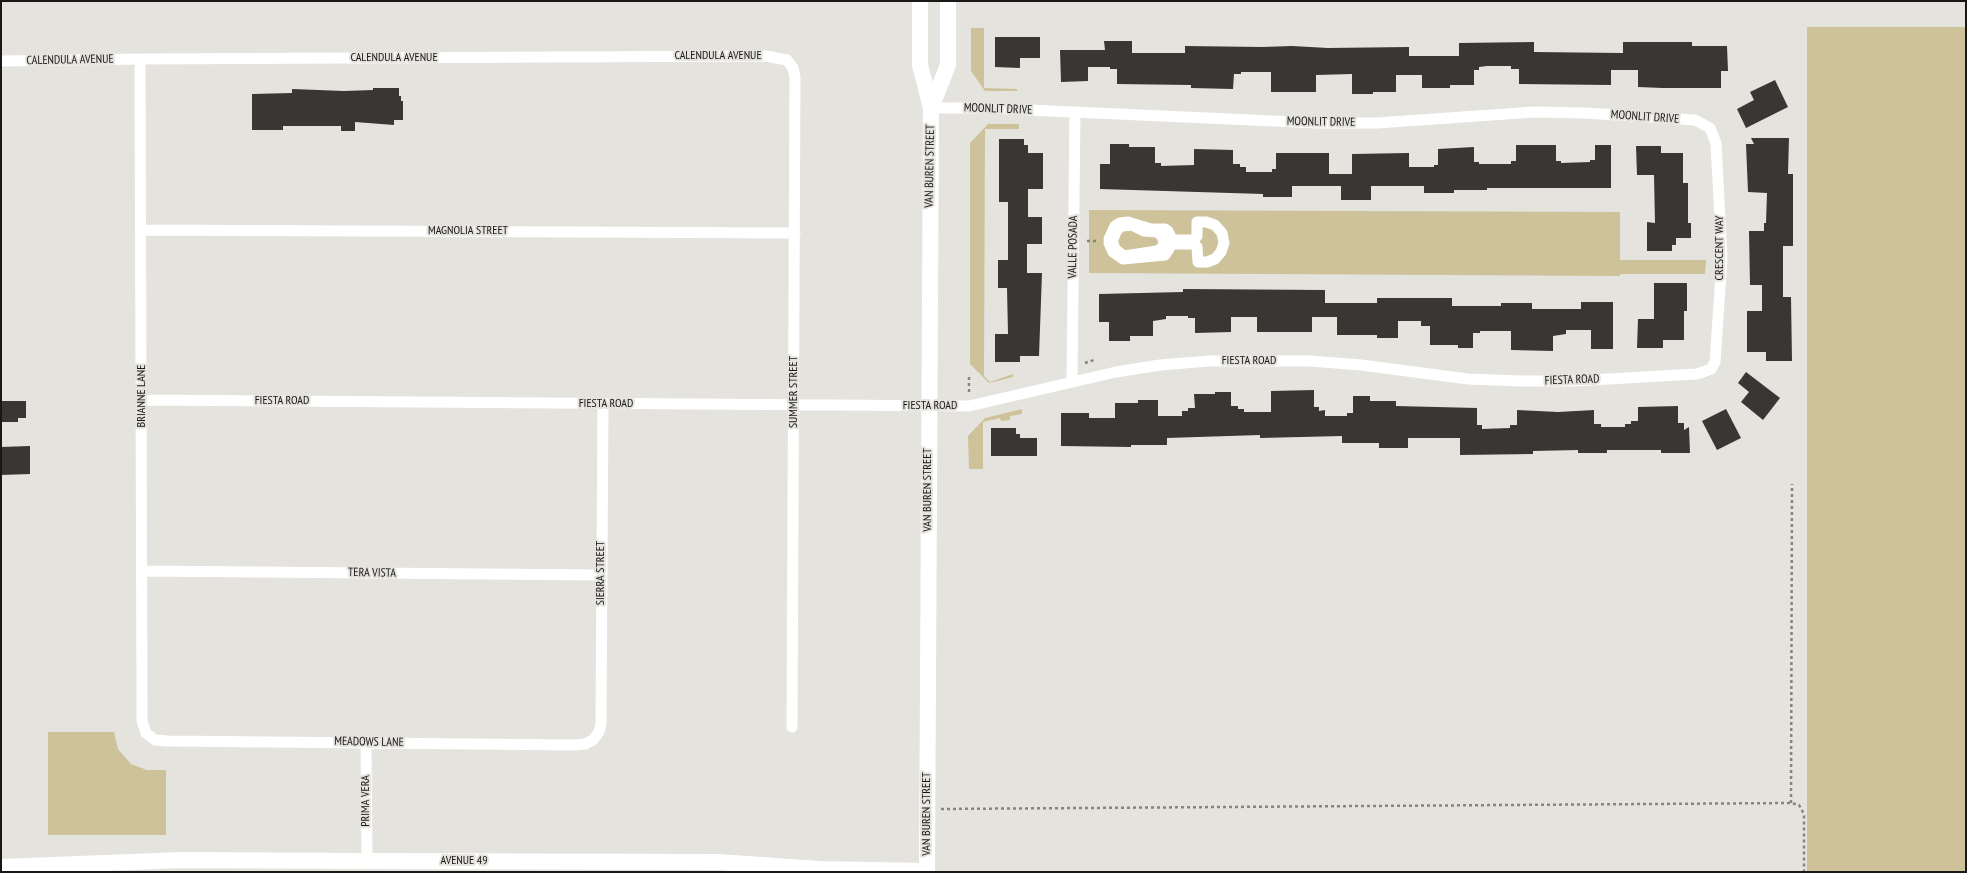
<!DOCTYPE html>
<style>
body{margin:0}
#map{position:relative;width:1967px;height:873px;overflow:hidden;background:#e5e3de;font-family:"PT Sans Narrow",sans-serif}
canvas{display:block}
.frame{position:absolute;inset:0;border:2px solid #191816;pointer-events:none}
</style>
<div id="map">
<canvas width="1967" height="873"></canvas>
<div class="frame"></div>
</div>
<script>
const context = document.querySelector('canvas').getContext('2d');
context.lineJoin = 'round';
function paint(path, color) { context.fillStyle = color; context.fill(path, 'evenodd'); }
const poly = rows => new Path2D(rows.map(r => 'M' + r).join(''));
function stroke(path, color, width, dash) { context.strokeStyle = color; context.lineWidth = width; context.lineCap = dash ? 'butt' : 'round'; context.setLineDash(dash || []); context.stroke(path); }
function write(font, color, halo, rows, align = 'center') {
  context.font = font + ' "PT Sans Narrow",sans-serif'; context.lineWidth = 4; context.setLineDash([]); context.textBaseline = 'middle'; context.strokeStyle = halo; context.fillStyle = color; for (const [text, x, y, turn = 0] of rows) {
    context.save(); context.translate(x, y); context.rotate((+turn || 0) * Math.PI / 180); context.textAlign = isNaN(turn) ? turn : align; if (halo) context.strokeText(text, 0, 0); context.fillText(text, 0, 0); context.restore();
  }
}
const green = poly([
 [1807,27,1966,27,1966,872,1807,872],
 [971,28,984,28,984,88,1017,89,1017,91,985,91,971,71],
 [988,124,1019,124,1019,129,985,129,984,376,990,382,1013,374,1013,377,989,383,970,364,970,143],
 [1089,210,1620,212,1620,260,1706,260,1705,274,1620,274,1620,276,1089,273],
 [1022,409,1022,414,1010,416,1010,420,1001,421,1000,418,983,422,983,469,969,469,968,436,985,418],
 [48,732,114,732,118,749,131,764,147,770,166,770,166,835,48,835]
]);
const building = poly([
 [995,37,1040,37,1040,58,1020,58,1020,68,995,67],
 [1104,41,1132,41,1132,53,1185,53,1185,46,1262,47,1292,46,1328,48,1409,47,1409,56,1459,56,1459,43,1534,42,1534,52,1623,53,1623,42,1692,42,1692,46,1727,46,1728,71,1721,71,1721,88,1662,88,1638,87,1638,70,1611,70,1611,85,1519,84,1519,69,1511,69,1511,66,1487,66,1479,67,1479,70,1474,70,1474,85,1450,85,1450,88,1422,88,1422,75,1396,75,1396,92,1373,92,1373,94,1352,94,1352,74,1316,75,1316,92,1271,92,1271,72,1241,72,1241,74,1234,74,1233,89,1191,88,1191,85,1117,84,1117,69,1110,69,1110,67,1088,67,1088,81,1061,82,1060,50,1105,50],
 [1775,80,1788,107,1746,128,1737,109,1754,100,1750,92],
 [373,88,399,88,399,96,401,96,401,101,403,101,403,120,394,120,394,125,355,122,355,131,341,131,341,126,283,126,283,130,252,130,252,94,292,93,292,89,344,91,373,90],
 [1751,138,1789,138,1788,174,1793,174,1793,246,1783,246,1783,297,1791,297,1792,361,1766,361,1766,352,1747,352,1747,311,1762,311,1762,285,1750,285,1749,231,1764,231,1764,223,1766,223,1767,193,1748,192,1746,144,1754,144],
 [999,139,1024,139,1024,145,1028,145,1028,153,1043,153,1043,189,1028,189,1028,217,1042,217,1042,244,1027,244,1027,273,1042,273,1039,356,1020,356,1020,362,995,362,995,334,1008,334,1007,288,998,288,998,260,1008,260,1008,202,999,202],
 [1110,144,1129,144,1129,147,1155,147,1155,163,1161,163,1161,166,1194,165,1194,149,1233,150,1233,164,1240,164,1240,167,1246,167,1246,172,1272,172,1272,169,1276,169,1276,153,1329,153,1329,174,1352,174,1352,154,1409,153,1409,167,1434,167,1434,165,1438,165,1438,149,1474,147,1474,162,1479,162,1479,164,1511,164,1511,161,1516,161,1516,145,1556,145,1556,161,1561,161,1561,163,1590,162,1590,160,1595,160,1595,145,1611,145,1611,188,1487,188,1487,190,1454,190,1454,193,1424,193,1424,186,1371,186,1371,200,1341,200,1341,186,1292,186,1292,197,1263,197,1263,194,1100,189,1100,164,1110,164],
 [1636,146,1661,146,1661,153,1683,153,1683,183,1688,183,1688,223,1691,223,1691,238,1676,238,1676,245,1672,245,1672,251,1647,251,1647,222,1655,223,1654,175,1637,175],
 [1654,283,1687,283,1687,311,1684,311,1684,340,1663,340,1663,348,1637,348,1638,319,1654,319],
 [1183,289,1325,290,1325,303,1377,303,1377,298,1452,298,1452,306,1501,306,1501,303,1532,303,1532,309,1581,309,1581,302,1613,302,1613,349,1591,349,1591,330,1566,330,1566,334,1553,336,1553,351,1511,350,1511,331,1480,331,1480,333,1473,333,1473,348,1458,348,1458,345,1430,345,1430,326,1421,326,1421,321,1398,321,1398,338,1377,338,1377,335,1337,335,1337,317,1312,317,1312,332,1257,332,1257,317,1231,317,1231,332,1195,333,1195,318,1188,318,1188,316,1166,316,1166,319,1153,321,1153,336,1130,336,1130,341,1109,341,1109,322,1099,322,1099,294,1183,292],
 [1746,372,1780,398,1763,420,1741,402,1749,392,1738,383],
 [1314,390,1314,407,1319,407,1319,411,1325,410,1325,416,1347,416,1347,413,1353,413,1353,396,1370,396,1370,401,1396,401,1396,406,1477,408,1477,425,1482,425,1482,429,1510,428,1510,425,1517,425,1517,410,1558,412,1594,410,1594,424,1601,424,1601,427,1625,427,1625,424,1631,424,1631,421,1638,421,1638,407,1678,406,1678,423,1684,423,1684,430,1689,427,1690,453,1661,453,1661,450,1607,450,1607,453,1578,453,1578,450,1533,451,1533,454,1460,455,1460,438,1408,438,1408,448,1379,448,1379,443,1342,443,1342,436,1260,438,1260,435,1167,438,1167,445,1131,445,1131,447,1061,446,1061,413,1089,413,1089,418,1115,418,1115,403,1138,403,1138,400,1158,400,1158,416,1182,416,1182,411,1188,411,1188,408,1195,408,1194,394,1215,394,1215,392,1231,392,1231,406,1238,406,1238,409,1244,409,1244,412,1271,412,1271,391],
 [1,401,26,401,26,418,18,418,18,422,2,422],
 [1726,409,1741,438,1717,450,1702,421],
 [991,428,1016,428,1016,434,1020,434,1020,438,1037,438,1037,456,991,456],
 [30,446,30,474,1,475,1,447]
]);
const path = poly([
 [1087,241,1098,241],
 [1085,363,1094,360],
 [969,377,969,394],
 [1791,803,1792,484],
 [941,809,1791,803,1799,805,1804,814,1804,872]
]);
const street = poly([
 [140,59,142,711,142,721,146,733,155,740,168,741,575,745,585,744,593,740,599,732,601,724,603,404],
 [1,61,140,59,766,56,787,60,793,68,795,77,792,727],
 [1128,222,1151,229,1165,229,1168,231,1172,240,1194,240,1197,236,1197,222,1206,222,1215,225,1222,233,1224,243,1221,252,1215,259,1207,262,1198,262,1197,247,1194,244,1172,244,1165,255,1123,259,1113,252,1109,243,1113,243,1115,249,1124,256,1157,251,1162,248,1164,242,1162,236,1157,232,1144,231,1132,225,1122,226,1117,230,1113,239,1109,239,1115,226,1120,223,1128,222],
 [141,230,795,233],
 [1072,381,1075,112],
 [142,400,969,406,1116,372,1160,365,1209,361,1310,361,1361,365,1468,379,1521,381,1573,381,1697,374,1711,369,1715,362,1722,259,1716,143,1710,128,1695,120,1585,113,1534,112,1377,123,1318,123,984,108,931,108],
 [143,571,601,575],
 [366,742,367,861]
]);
const secondary = poly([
 [920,1,920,65,931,108,927,872],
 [931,108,948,65,948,1],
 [1,867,182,860,367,861,718,862,819,869,927,871]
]);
const streetNames = [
 ["CALENDULA AVENUE",718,56],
 ["CALENDULA AVENUE",394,58],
 ["CALENDULA AVENUE",70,60,-1],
 ["MOONLIT DRIVE",998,109,2],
 ["MOONLIT DRIVE",1645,117,4],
 ["MOONLIT DRIVE",1321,122,1],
 ["VAN BUREN STREET",930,166,-89],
 ["MAGNOLIA STREET",468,231],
 ["VALLE POSADA",1073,247,-89],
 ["CRESCENT WAY",1720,248,-90],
 ["FIESTA ROAD",1249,361],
 ["FIESTA ROAD",1572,380,-2],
 ["SUMMER STREET",794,392,-90],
 ["BRIANNE LANE",142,396,-90],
 ["FIESTA ROAD",282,401],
 ["FIESTA ROAD",606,404],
 ["FIESTA ROAD",930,406],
 ["VAN BUREN STREET",928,490,-90],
 ["TERA VISTA",372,573,1],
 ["SIERRA STREET",601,573,-90],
 ["MEADOWS LANE",369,742,1],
 ["PRIMA VERA",366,801,-90],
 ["VAN BUREN STREET",927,814,-90],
 ["AVENUE 49",464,861]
];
paint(green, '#cdc29a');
paint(building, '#383733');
stroke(path, '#858480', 2.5, [3, 3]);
stroke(street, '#fff', 11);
stroke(secondary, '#fff', 16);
write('12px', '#191816', '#e5e3de', streetNames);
</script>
